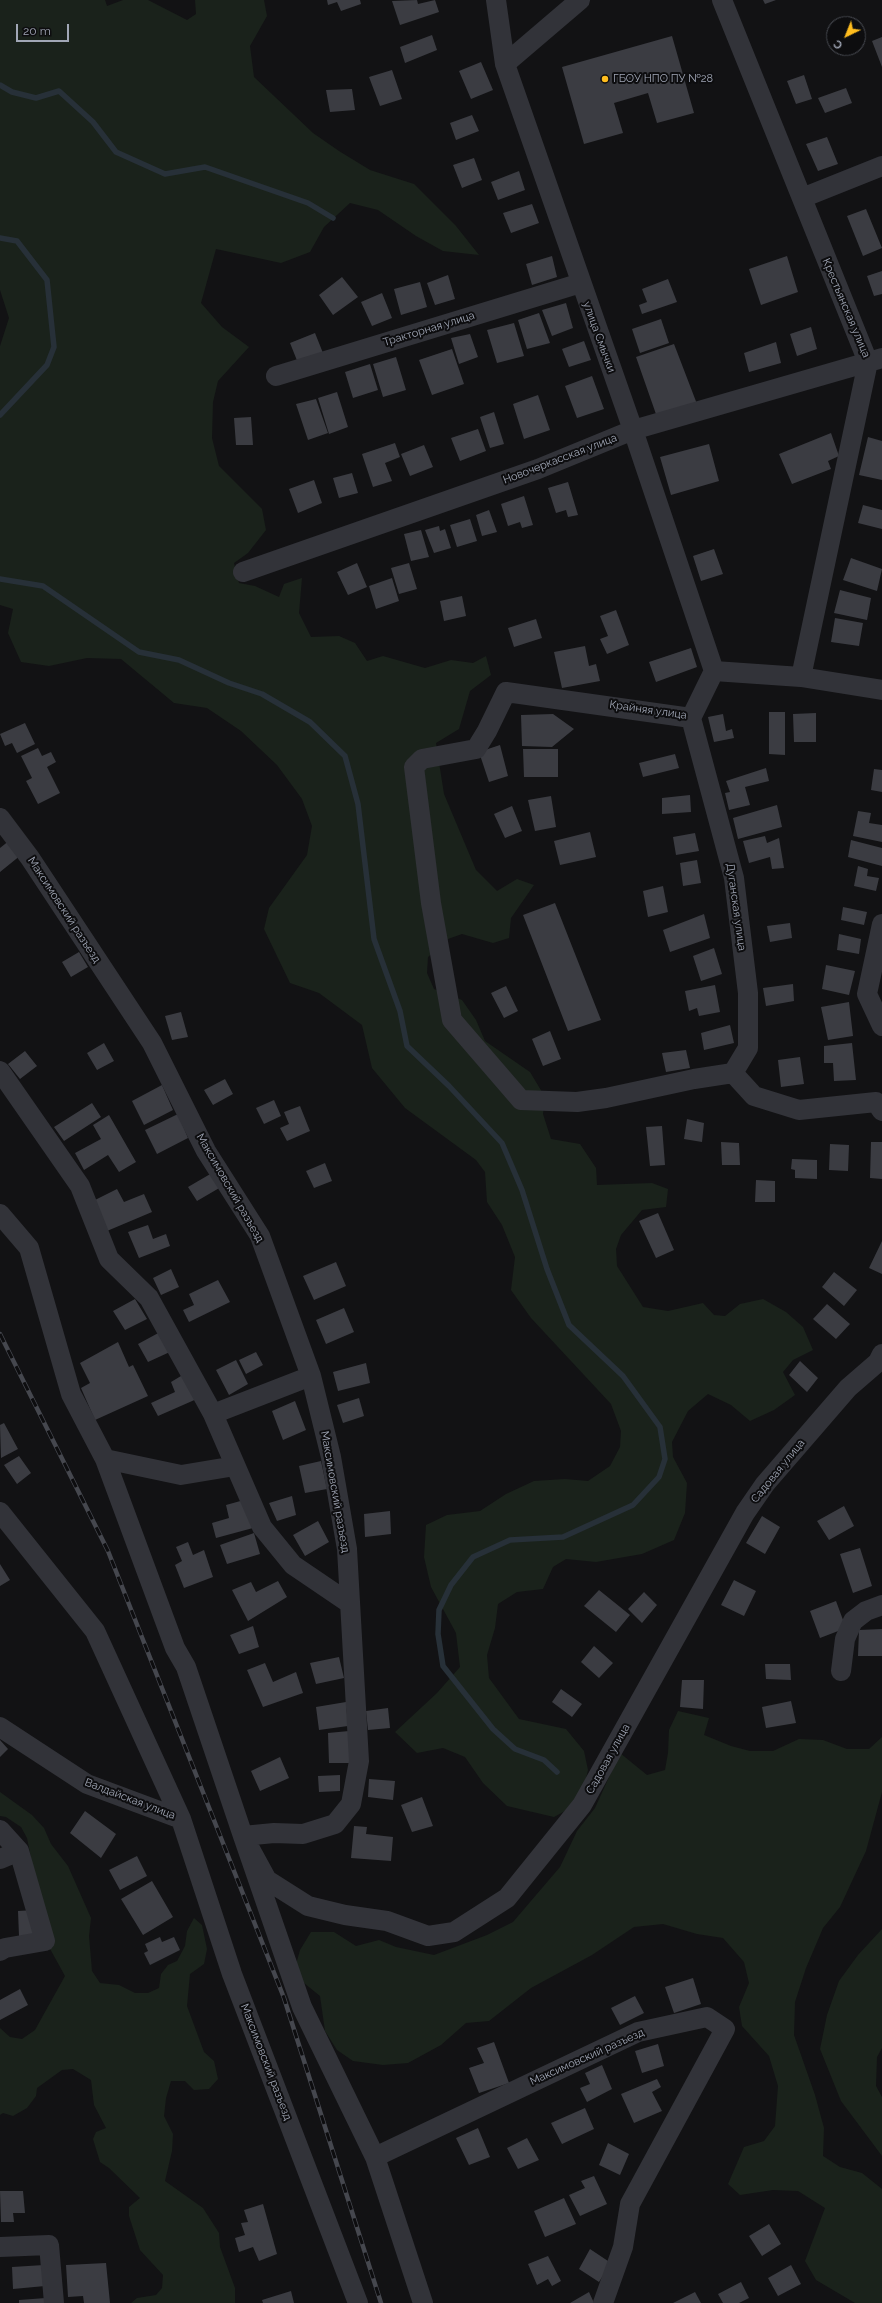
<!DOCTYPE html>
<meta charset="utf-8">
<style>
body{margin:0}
#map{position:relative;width:882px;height:2303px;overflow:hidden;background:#121214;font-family:Raleway,sans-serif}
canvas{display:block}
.north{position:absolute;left:826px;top:16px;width:40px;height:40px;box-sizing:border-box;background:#0d0d0f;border:1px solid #484b52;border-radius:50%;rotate:223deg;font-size:11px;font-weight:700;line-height:16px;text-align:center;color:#a1a7b6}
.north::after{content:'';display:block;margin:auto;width:14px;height:18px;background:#ffbd1e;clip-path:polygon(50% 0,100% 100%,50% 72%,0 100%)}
.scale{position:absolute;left:16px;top:24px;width:53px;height:18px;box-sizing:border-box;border:2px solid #a1a7b6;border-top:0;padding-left:5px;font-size:12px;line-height:14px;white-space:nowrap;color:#a1a7b6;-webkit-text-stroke:3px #0d0d0f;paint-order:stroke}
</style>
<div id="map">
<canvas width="882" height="2303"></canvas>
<div class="north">С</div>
<div class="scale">20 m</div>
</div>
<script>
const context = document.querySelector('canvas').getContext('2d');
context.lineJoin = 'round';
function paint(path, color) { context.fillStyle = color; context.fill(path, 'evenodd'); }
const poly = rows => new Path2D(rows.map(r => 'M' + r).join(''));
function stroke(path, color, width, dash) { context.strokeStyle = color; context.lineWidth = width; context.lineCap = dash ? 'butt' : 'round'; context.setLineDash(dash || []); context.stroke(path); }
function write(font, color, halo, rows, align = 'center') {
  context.font = font + ' Raleway,sans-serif'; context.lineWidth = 4; context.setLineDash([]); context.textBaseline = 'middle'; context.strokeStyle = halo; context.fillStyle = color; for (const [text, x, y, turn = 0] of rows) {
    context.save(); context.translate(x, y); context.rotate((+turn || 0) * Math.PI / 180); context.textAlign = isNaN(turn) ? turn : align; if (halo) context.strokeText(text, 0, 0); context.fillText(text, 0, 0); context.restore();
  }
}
const green = poly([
 [0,0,105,0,107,6,123,0,148,0,187,20,196,14,195,0,264,0,267,16,250,46,254,77,313,133,339,151,370,170,414,184,456,226,479,255,443,251,416,236,378,210,350,203,324,227,310,252,281,263,216,249,201,303,222,327,249,347,218,381,213,402,212,438,219,466,262,509,266,530,248,553,234,563,239,583,255,586,279,597,284,584,302,578,299,613,311,637,339,636,355,643,367,661,383,656,425,668,451,660,473,663,486,656,491,675,470,691,459,729,436,743,444,794,476,870,497,891,517,879,534,885,511,918,509,938,493,943,462,934,448,939,428,957,427,973,434,989,462,1000,476,1020,485,1041,530,1072,545,1097,543,1114,551,1139,580,1144,596,1168,597,1185,652,1183,668,1189,666,1207,642,1210,621,1235,616,1249,617,1266,643,1307,668,1311,703,1303,714,1315,725,1316,740,1304,763,1299,786,1312,803,1327,813,1350,793,1360,783,1372,795,1395,774,1410,750,1421,731,1405,708,1394,688,1411,672,1442,673,1457,687,1483,685,1513,674,1540,642,1554,596,1562,566,1559,553,1567,543,1589,517,1592,498,1604,495,1628,487,1655,489,1678,519,1719,566,1729,584,1751,588,1770,583,1791,567,1810,554,1817,507,1806,483,1783,465,1757,443,1748,417,1753,395,1732,437,1693,460,1667,456,1633,431,1587,424,1557,426,1525,447,1515,480,1511,506,1494,534,1481,565,1479,588,1481,610,1466,620,1447,621,1431,611,1404,531,1318,511,1290,515,1257,502,1225,487,1202,485,1172,476,1160,405,1108,372,1068,362,1025,319,993,290,983,264,929,269,908,307,855,312,826,302,799,277,765,241,731,207,708,174,703,121,659,87,658,49,666,21,662,8,633,13,609,0,605,0,346,9,318,0,290],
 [678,1711,709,1718,704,1735,731,1746,750,1751,773,1751,799,1739,823,1740,847,1749,869,1749,882,1737,882,1792,866,1851,840,1907,823,1928,806,1968,795,2002,794,2035,815,2095,824,2128,823,2156,840,2167,862,2173,882,2189,882,2303,855,2303,816,2280,805,2261,825,2208,798,2191,773,2190,740,2195,728,2184,744,2147,764,2141,775,2126,778,2086,769,2056,742,2026,739,2007,749,1983,744,1962,723,1938,697,1934,663,1924,634,1927,592,1955,531,1988,489,2021,466,2023,441,2045,408,2063,383,2065,353,2061,337,2050,325,2031,320,1996,304,1983,295,1968,300,1950,311,1932,334,1932,356,1946,379,1940,396,1947,434,1955,487,1935,513,1922,560,1867,577,1831,595,1808,620,1753,647,1775,665,1770,668,1753,669,1730],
 [0,1792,32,1815,44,1828,51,1844,68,1866,91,1918,89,1936,92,1971,100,1983,119,1985,135,1993,148,1993,159,1988,161,1974,168,1965,177,1961,185,1946,187,1931,194,1918,202,1925,207,1949,204,1964,190,1974,187,2006,204,2052,214,2061,218,2079,209,2089,194,2090,185,2081,171,2081,166,2098,164,2116,173,2134,172,2151,165,2181,203,2208,219,2233,220,2247,235,2288,235,2303,131,2303,137,2298,156,2295,162,2288,163,2275,140,2250,129,2216,129,2207,140,2198,109,2168,100,2162,93,2139,96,2132,106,2128,94,2105,91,2080,73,2069,62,2070,37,2088,36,2096,27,2108,13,2116,3,2113,0,2115,0,2028,10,2037,22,2039,35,2030,65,1976,49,1947,27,1838,21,1827,6,1817,0,1816],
 [882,1929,882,2048,877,2057,876,2086,882,2097,882,2156,841,2101,820,2049,827,2015,839,1981,858,1955]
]);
const stream = poly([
 [0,85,12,92,36,98,59,91,93,122,116,152,165,174,205,167,308,203,333,218],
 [0,238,17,241,47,280,54,347,47,365,0,415],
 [0,579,43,586,139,652,179,660,229,683,262,694,310,722,345,756,358,804,374,939,400,1011,407,1046,449,1086,502,1143,522,1190,547,1269,569,1325,623,1376,660,1427,665,1459,659,1477,633,1505,563,1537,510,1540,473,1557,451,1585,439,1610,438,1634,443,1666,493,1729,515,1749,544,1760,557,1772]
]);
const building = poly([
 [327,0,360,0,361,4,341,11,337,2,328,5],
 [417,0,418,4,435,0,439,12,400,25,392,1],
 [763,0,776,0,765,4],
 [432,35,437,50,405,63,400,47],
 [672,36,694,113,657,123,648,93,614,103,623,133,584,144,562,67],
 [882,37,882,67,872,41],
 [481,62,493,90,471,99,459,71],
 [392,70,402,99,380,106,369,77],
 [804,75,812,99,796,104,787,81],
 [846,88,852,103,825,113,818,98],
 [352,89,355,110,330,112,326,90],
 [472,115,479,131,456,140,450,123],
 [827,137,838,164,818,171,806,144],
 [474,158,482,180,462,188,453,165],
 [519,171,525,190,498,200,491,182],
 [532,204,539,223,511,233,503,213],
 [866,209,882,248,863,256,847,216],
 [552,256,557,277,532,285,526,264],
 [787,256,798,292,761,305,749,269],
 [882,271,882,294,874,296,867,276],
 [448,275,455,299,435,305,427,283],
 [342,277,358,297,333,315,319,295],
 [668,279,677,302,642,314,639,305,647,302,642,289],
 [420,282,427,307,401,315,394,289],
 [382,293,392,318,372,326,361,302],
 [566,303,573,328,552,336,542,310],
 [539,313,550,343,527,349,518,320],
 [661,319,669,343,640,353,632,329],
 [514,323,524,356,497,363,487,330],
 [811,327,817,349,797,356,790,334],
 [315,333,323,353,298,363,290,343],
 [470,334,478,357,459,364,451,338],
 [584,341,591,360,569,367,562,349],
 [776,342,781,363,749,372,744,353],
 [674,344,697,404,657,417,636,357],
 [452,349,464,384,432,395,419,360],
 [396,357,406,390,383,397,373,364],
 [370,364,378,390,353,398,345,372],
 [592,376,604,409,577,418,565,386],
 [337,392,348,427,329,434,318,398],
 [538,395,550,430,524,439,513,404],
 [316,399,328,433,308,440,296,404],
 [494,412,504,444,490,448,480,417],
 [251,417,253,445,236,445,234,418],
 [478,429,486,451,460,461,451,438],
 [831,433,839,456,828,461,831,469,792,484,779,454],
 [868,437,882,441,882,480,859,475],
 [395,443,400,457,385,463,392,481,373,487,362,454],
 [709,444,719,481,671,495,660,457],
 [424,445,433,467,410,476,401,454],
 [352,473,358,493,339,498,333,478],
 [314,480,322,503,298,513,289,489],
 [568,482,578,515,568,517,566,510,556,513,548,488],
 [524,496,533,525,522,528,520,522,508,526,501,504],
 [863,505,882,510,882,529,858,523],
 [489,510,497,532,482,536,476,515],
 [470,519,477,541,457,547,450,525],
 [439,526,440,531,445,529,451,548,434,553,425,530],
 [421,530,429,557,411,561,404,534],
 [714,549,723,574,701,581,693,556],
 [851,558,882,569,877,591,843,580],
 [357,563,367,587,348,595,337,572],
 [409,563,417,589,399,594,391,568],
 [392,578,399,601,376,609,369,586],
 [840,590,871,598,867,620,834,613],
 [462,596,466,616,444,621,440,601],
 [616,610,629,645,607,654,600,639,608,636,600,616],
 [835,618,863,623,859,646,831,642],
 [536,619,542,638,514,647,508,628],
 [585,646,589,666,596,664,600,681,562,688,554,652],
 [691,648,697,667,656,682,649,662],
 [769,712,785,712,785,755,769,754],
 [816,713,816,742,794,742,793,714],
 [553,714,574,729,552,747,522,746,521,715],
 [723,714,726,731,732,729,734,738,714,742,708,717],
 [25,723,35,744,17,753,12,743,5,746,0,734],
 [500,745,508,776,489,782,479,752],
 [38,748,42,756,51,752,56,762,47,767,60,793,38,804,26,781,32,778,21,756],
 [523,749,558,749,558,777,524,777],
 [675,754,679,768,643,777,639,763],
 [766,768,769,781,745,787,750,805,729,810,725,793,730,792,726,781],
 [874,769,882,770,882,792,871,790],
 [690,795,691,812,662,814,662,798],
 [551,796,556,827,535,831,528,800],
 [777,805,782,827,738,839,733,818],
 [512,806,522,831,505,838,494,814],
 [858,811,871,813,869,823,882,825,882,842,853,836],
 [590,832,596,857,560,865,554,841],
 [695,833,699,851,676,855,673,837],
 [765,836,767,843,779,838,784,868,772,869,770,857,749,863,743,841],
 [10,840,21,855,0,872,0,848],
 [851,840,882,848,882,866,848,857],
 [697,860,701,883,683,886,680,863],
 [858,866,868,869,867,876,879,878,876,891,854,886],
 [663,886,668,912,648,917,643,891],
 [555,903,601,1020,568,1031,523,915],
 [843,907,867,912,864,925,841,920],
 [704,914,710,938,670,952,663,930],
 [790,923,792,938,770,942,767,926],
 [839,934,861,939,859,954,837,950],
 [714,948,722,974,701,981,693,956],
 [79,952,88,967,71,977,62,962],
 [826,965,855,971,849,995,822,989],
 [793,984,794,1001,766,1006,763,988],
 [715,985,720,1012,699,1016,697,1008,689,1011,685,991],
 [506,986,518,1011,504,1018,491,993],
 [849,1002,853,1036,828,1040,821,1007],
 [181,1012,188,1037,172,1040,165,1016],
 [730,1025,734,1043,704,1050,701,1033],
 [550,1031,561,1059,543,1066,532,1039],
 [104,1043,114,1061,97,1070,87,1053],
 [852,1043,856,1080,834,1081,833,1063,824,1063,824,1046],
 [686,1050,690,1068,666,1072,662,1053],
 [25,1051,37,1066,20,1079,8,1064],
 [800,1057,804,1084,781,1087,778,1060],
 [225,1079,233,1094,213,1105,204,1090],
 [162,1085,173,1110,144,1125,132,1101],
 [274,1100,281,1116,264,1124,256,1108],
 [92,1103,101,1117,64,1141,54,1127],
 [300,1106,310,1131,287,1141,280,1128,289,1124,284,1112],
 [178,1114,188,1138,157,1154,145,1130],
 [109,1115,136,1162,119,1172,108,1155,84,1170,75,1153,101,1139,93,1125],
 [687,1119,704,1123,702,1142,684,1139],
 [662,1126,665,1165,650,1166,646,1127],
 [721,1142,739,1143,740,1165,722,1165],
 [871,1142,882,1142,882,1179,870,1178],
 [830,1144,849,1145,848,1171,829,1170],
 [792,1159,817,1160,817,1179,795,1178,795,1170,791,1169],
 [325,1163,332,1181,314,1188,306,1171],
 [212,1173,221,1187,197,1201,188,1187],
 [756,1180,775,1181,775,1202,755,1202],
 [117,1189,124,1202,144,1194,152,1212,107,1231,95,1200],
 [658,1213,674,1250,656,1258,639,1221],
 [148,1225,153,1239,166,1234,170,1246,139,1258,128,1232],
 [882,1241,882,1274,869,1268],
 [336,1262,346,1286,314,1300,303,1276],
 [171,1269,179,1287,161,1295,153,1278],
 [834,1272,857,1290,844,1306,822,1287],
 [218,1280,230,1302,189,1322,183,1310,194,1305,189,1294],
 [135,1299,147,1319,125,1330,113,1311],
 [827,1304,850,1324,836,1339,813,1319],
 [344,1308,354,1332,326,1344,316,1320],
 [162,1331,172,1351,148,1362,138,1344],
 [118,1342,129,1367,133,1365,148,1396,95,1420,81,1388,90,1383,80,1363],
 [256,1352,263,1365,246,1374,239,1360],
 [236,1360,248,1384,229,1395,216,1370],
 [800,1361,818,1378,807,1392,789,1375],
 [366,1363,370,1383,338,1391,333,1372],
 [186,1373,199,1398,158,1416,151,1403,175,1392,171,1382],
 [359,1398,364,1416,343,1423,337,1405],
 [295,1401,306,1430,283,1440,272,1411],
 [4,1423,18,1449,1,1458,0,1425],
 [19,1456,31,1473,17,1484,4,1465],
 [321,1461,327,1489,305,1493,299,1466],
 [292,1496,296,1515,277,1521,269,1503],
 [244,1500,253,1528,216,1538,212,1523,229,1518,226,1505],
 [844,1506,854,1526,829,1540,817,1521],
 [390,1511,391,1534,365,1537,364,1514],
 [762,1516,780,1527,765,1554,746,1543],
 [318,1521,329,1542,305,1556,293,1535],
 [254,1533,260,1554,227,1564,220,1545],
 [188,1542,193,1555,204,1550,213,1577,184,1588,175,1565,182,1561,176,1547],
 [860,1548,872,1586,853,1593,840,1554],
 [0,1564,10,1580,0,1586],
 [734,1580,756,1591,744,1616,721,1605],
 [278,1581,287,1597,248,1621,232,1590,251,1582,256,1592],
 [599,1590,630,1615,616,1632,584,1606],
 [644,1592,657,1605,642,1623,628,1609],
 [836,1601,846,1628,820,1638,810,1611],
 [253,1626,259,1647,239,1654,230,1635],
 [882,1629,882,1656,858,1656,859,1630],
 [594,1646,613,1663,599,1678,581,1662],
 [339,1657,344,1678,316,1684,310,1663],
 [265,1663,273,1682,296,1672,303,1693,263,1707,247,1670],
 [765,1664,790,1664,791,1680,766,1679],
 [682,1680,704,1680,703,1709,680,1707],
 [561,1689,582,1704,572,1717,552,1702],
 [791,1701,796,1723,766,1728,762,1707],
 [346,1702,348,1726,319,1730,316,1707],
 [388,1708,390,1728,368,1730,366,1711],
 [349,1731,351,1763,329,1763,328,1733],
 [0,1740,8,1749,0,1757],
 [280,1757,289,1778,260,1791,251,1771],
 [340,1775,340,1791,319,1792,318,1776],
 [369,1779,395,1781,393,1800,368,1797],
 [422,1797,433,1826,412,1832,401,1805],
 [85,1811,116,1834,101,1858,70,1833],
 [354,1826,367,1827,366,1834,393,1837,391,1861,351,1858],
 [137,1856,147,1876,120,1890,109,1870],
 [152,1881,173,1917,143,1935,121,1899],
 [34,1910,35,1936,19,1936,18,1911],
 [160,1937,162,1942,174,1937,180,1950,150,1965,144,1953,148,1951,145,1944],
 [693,1978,701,2004,674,2013,665,1987],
 [20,1989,28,2005,0,2020,0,2000],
 [635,1996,644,2013,620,2025,611,2008],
 [494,2042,509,2083,479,2093,469,2068,484,2063,477,2048],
 [658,2044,664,2066,642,2073,635,2051],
 [602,2065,612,2089,587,2102,580,2088,590,2084,585,2073],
 [657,2079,661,2087,652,2092,662,2111,634,2123,621,2094],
 [585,2108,594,2129,562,2144,551,2123],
 [478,2128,490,2157,469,2165,456,2138],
 [527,2138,539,2160,518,2169,507,2148],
 [608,2143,629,2154,620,2175,599,2165],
 [594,2176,607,2204,580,2216,569,2195,585,2188,581,2181],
 [0,2191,23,2191,25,2213,13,2213,14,2222,1,2222],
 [564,2198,576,2224,545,2237,534,2211],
 [263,2204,277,2254,259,2261,253,2247,239,2252,235,2238,245,2235,241,2223,248,2222,244,2210],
 [769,2224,781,2244,762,2256,749,2236],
 [590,2249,611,2263,599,2282,579,2269],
 [548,2256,561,2281,552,2286,548,2279,537,2285,528,2264],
 [106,2263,110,2303,84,2303,83,2296,68,2297,66,2265],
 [44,2265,45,2286,13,2289,12,2267],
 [791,2265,801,2284,778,2296,768,2278],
 [741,2282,749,2298,739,2303,723,2303,718,2294],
 [291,2291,294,2303,263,2303,262,2300],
 [589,2292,594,2303,570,2303],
 [695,2292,701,2303,673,2303],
 [46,2298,46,2303,19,2303,19,2300]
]);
const street = poly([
 [496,0,505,64,633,430,714,671],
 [722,0,868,362,801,677],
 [505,64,580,0],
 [802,198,882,166],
 [276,376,581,283],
 [243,572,538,469,633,430,882,358],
 [882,690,801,677,714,671,691,718,506,692,487,731,476,749,422,759,414,767,431,903,452,1020,521,1100,577,1102,606,1098,694,1079,733,1073,754,1096,799,1110,876,1102,882,1111],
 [691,718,734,878,748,993,748,1048,733,1073],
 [0,818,30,858,152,1043,206,1151,260,1236,311,1376,331,1457,347,1549,359,1761,351,1804,335,1824,303,1834,274,1833,243,1836,302,2007,375,2157,423,2303],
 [882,924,867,994,882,1026],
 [0,1071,80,1186,109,1259,149,1298,213,1414,262,1527,293,1565,349,1603],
 [0,1214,29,1248,71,1394,105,1459,175,1648,186,1667,243,1836,267,1880,308,1906,345,1915,387,1921,428,1936,454,1932,507,1898,582,1805,745,1513,765,1484,848,1388,878,1362,882,1354],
 [213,1414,311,1376],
 [105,1459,181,1475,235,1466],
 [0,1512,95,1631,181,1819,232,1974,358,2303],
 [841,1671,845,1639,853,1621,866,1611,882,1605],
 [0,1727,87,1784,181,1819],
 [0,1830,19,1851,45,1941,5,1948,0,1951],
 [0,1859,19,1851],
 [375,2157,638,2032,707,2017,725,2029,630,2204,623,2247,603,2303],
 [0,2247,49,2245,54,2303]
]);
const rail = poly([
 [0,1334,108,1551,284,1998,381,2303]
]);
const markers = [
 [605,79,4,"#ffbd1e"]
];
const poiNames = [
 ["ГБОУ НПО ПУ №28",613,79]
];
const streetNames = [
 ["Крестьянская улица",846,308,67],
 ["Тракторная улица",429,329,-17],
 ["улица Смычки",599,337,70],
 ["Новочеркасская улица",560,459,-21],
 ["Крайняя улица",648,710,8],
 ["Дуганская улица",736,907,82],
 ["Максимовский разъезд",64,910,57],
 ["Максимовский разъезд",230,1188,60],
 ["Садовая улица",778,1471,-51],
 ["Максимовский разъезд",335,1492,80],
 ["Садовая улица",608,1759,-61],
 ["Валдайская улица",130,1799,21],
 ["Максимовский разъезд",587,2057,-24],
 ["Максимовский разъезд",266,2062,69]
];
paint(green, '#1a221b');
stroke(stream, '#273038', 5.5);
paint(building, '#3b3c42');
stroke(street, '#323339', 20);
stroke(rail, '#45474e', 4.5);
stroke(rail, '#0d0d0f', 3, [9]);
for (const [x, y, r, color] of markers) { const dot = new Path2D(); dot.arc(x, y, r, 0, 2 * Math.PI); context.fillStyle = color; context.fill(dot); stroke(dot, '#0d0d0f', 1.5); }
write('11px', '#a1a7b6', '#0d0d0f', poiNames, 'left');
write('11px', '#a1a7b6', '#0d0d0f', streetNames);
</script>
